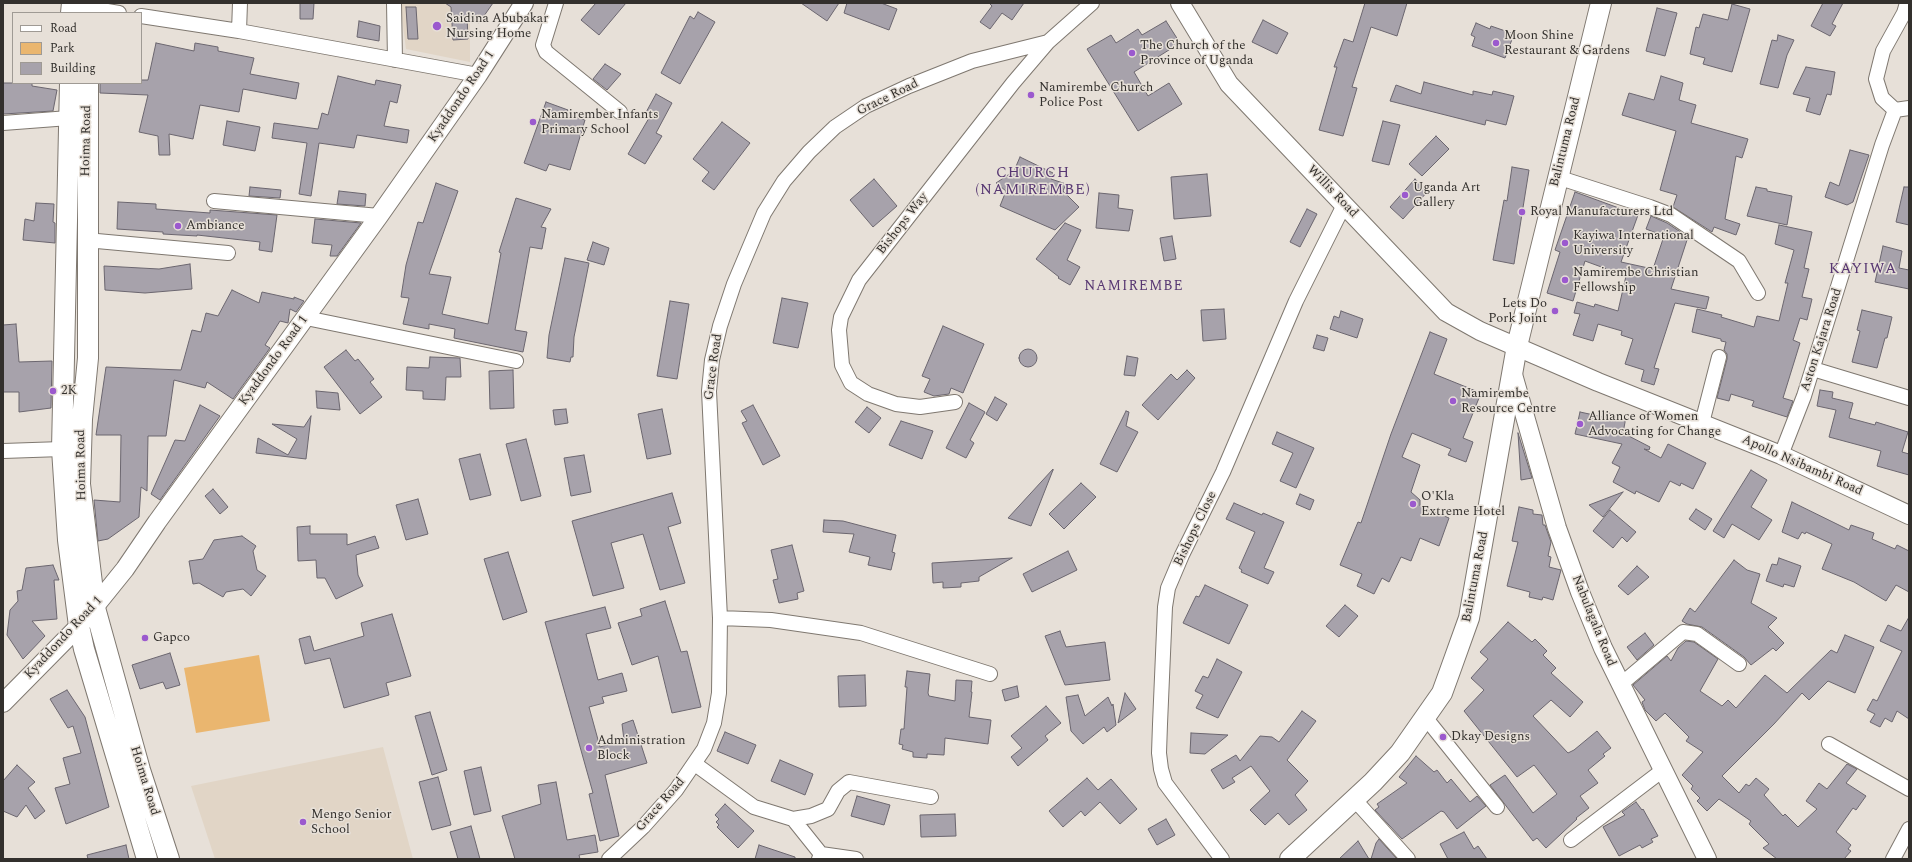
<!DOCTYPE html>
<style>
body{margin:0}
#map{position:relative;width:1912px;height:862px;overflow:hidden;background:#e7e0d8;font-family:Spectral,serif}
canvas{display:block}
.frame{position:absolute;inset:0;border:4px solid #33302d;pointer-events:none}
.legend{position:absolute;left:12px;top:12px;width:130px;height:72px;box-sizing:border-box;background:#e7e0d8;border:1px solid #9f9a94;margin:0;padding:5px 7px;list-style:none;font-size:12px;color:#33302d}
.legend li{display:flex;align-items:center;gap:8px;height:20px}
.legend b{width:20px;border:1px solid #9f9a94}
</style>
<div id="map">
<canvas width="1912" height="862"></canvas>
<div class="frame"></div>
<ul class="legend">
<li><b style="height:5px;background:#fff"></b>Road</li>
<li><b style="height:11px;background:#eab66f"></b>Park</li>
<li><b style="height:11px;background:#a7a2ab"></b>Building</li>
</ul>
</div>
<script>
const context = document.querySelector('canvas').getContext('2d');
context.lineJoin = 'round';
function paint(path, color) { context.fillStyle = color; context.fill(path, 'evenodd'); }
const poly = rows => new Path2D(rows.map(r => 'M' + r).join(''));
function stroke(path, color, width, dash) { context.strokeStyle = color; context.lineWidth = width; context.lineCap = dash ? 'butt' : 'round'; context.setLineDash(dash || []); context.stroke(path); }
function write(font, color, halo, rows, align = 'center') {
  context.font = font + ' Spectral,serif'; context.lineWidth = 3; context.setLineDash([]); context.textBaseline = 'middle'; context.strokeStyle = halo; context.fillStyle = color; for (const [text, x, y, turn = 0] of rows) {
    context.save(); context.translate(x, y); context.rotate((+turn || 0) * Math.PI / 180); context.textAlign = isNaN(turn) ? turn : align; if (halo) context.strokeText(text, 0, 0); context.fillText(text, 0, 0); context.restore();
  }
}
const built = poly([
 [400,3,470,3,470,62,406,49],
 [383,747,413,859,215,859,191,786]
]);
const green = poly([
 [259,655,270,721,196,733,184,668]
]);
const building = poly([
 [300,3,314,3,313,19,300,19,300,3],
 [445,3,493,3,479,23,467,16,468,39,453,40,451,7,445,3],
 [596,3,626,3,599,35,581,20,596,3],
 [801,3,839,3,827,21,801,3],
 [847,3,881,3,897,9,889,30,844,13,847,3],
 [989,3,1024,3,1012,20,1002,13,990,29,980,22,992,6,989,3],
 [1365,3,1407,3,1397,36,1371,27,1352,87,1357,88,1343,136,1319,130,1337,67,1334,67,1344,39,1353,42,1365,3],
 [1823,3,1843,3,1832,24,1836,26,1830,36,1811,26,1823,3],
 [1732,4,1750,9,1732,72,1703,64,1705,58,1690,54,1696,27,1699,28,1703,14,1728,20,1732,4],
 [406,7,416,7,418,39,408,39,406,7],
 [1657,8,1677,13,1665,56,1646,51,1657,8],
 [698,12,715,22,680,84,661,73,690,16,694,19,698,12],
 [1263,20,1288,33,1277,54,1252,42,1263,20],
 [359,21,380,26,379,41,357,37,359,21],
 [1166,21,1180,43,1134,72,1148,96,1169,83,1182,104,1138,131,1087,49,1111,35,1116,43,1138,29,1142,35,1166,21],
 [1476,23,1490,29,1491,26,1514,34,1505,58,1472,46,1475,37,1471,35,1476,23],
 [1778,35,1794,40,1787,55,1778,88,1760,84,1772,40,1777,41,1778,35],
 [156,43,194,51,195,43,218,47,218,51,254,58,250,74,299,83,296,99,243,89,239,112,200,105,193,139,169,134,170,155,159,155,158,136,139,132,148,95,100,93,100,83,141,83,141,80,148,80,156,43],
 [605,64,621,74,607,90,593,79,605,64],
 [1806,67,1835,72,1831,95,1827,94,1820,115,1806,111,1810,98,1793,94,1806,67],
 [338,76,375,85,376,80,401,85,397,103,390,101,384,126,409,130,407,143,357,135,354,148,319,143,311,196,299,194,307,143,272,138,274,123,318,129,322,113,328,115,338,76],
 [1661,76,1683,83,1679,100,1696,105,1691,123,1748,139,1742,158,1736,156,1725,219,1740,224,1736,235,1714,227,1712,232,1673,207,1677,195,1660,190,1676,131,1622,115,1629,93,1654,100,1661,76],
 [1424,82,1473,95,1473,91,1492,95,1493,91,1514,96,1506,125,1486,120,1485,125,1390,101,1396,85,1421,94,1424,82],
 [3,83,32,83,32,86,57,90,53,111,3,114,3,83],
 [656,94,672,103,656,133,662,136,645,164,628,154,649,118,644,116,656,94],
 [546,102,568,110,566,114,585,120,570,170,549,164,546,171,524,163,546,102],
 [227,121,260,127,255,151,223,145,227,121],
 [1383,121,1400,125,1389,165,1372,161,1383,121],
 [722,122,750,143,714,190,702,181,709,172,693,159,722,122],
 [1436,136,1449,149,1422,176,1409,164,1436,136],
 [1850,150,1869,155,1853,202,1847,205,1825,197,1830,182,1839,186,1850,150],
 [1020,157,1053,173,1051,179,1066,184,1063,191,1079,207,1055,230,1000,206,1006,191,996,183,1014,171,1020,157],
 [1512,167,1529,170,1514,264,1493,260,1504,200,1507,201,1512,167],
 [1207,174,1211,216,1174,219,1171,177,1207,174],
 [874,179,897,206,873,227,850,200,874,179],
 [1415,179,1428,191,1403,219,1390,207,1415,179],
 [436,183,458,191,429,274,451,277,442,314,488,324,501,253,499,252,516,198,551,209,541,227,546,228,542,249,530,247,515,330,527,332,523,352,454,338,455,329,429,324,429,329,403,324,409,298,401,297,406,265,418,222,423,223,436,183],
 [250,187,281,190,280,198,249,196,250,187],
 [1756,187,1767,189,1767,191,1792,196,1787,225,1747,216,1756,187],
 [1904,187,1909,187,1909,225,1896,222,1904,187],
 [339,191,366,194,365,206,337,204,339,191],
 [1575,192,1638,215,1621,262,1653,269,1664,236,1646,229,1651,216,1667,223,1688,237,1671,289,1709,297,1706,309,1675,303,1654,368,1659,369,1654,385,1641,381,1644,370,1625,364,1633,339,1621,335,1622,331,1598,324,1593,341,1573,335,1580,314,1574,313,1577,302,1594,307,1595,304,1618,311,1626,276,1585,261,1573,301,1547,293,1560,252,1555,250,1575,192],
 [1099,193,1119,195,1118,208,1133,210,1129,231,1096,228,1099,193],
 [118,202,156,204,156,209,210,213,210,210,277,215,272,252,259,250,260,242,197,235,197,236,163,234,163,232,117,229,118,202],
 [36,203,54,204,53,222,55,223,55,243,23,240,25,219,34,221,36,203],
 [1307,209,1317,214,1300,247,1290,242,1307,209],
 [315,219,361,223,337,256,330,256,332,245,312,243,315,219],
 [1065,223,1081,230,1067,260,1080,267,1070,285,1058,278,1059,277,1036,259,1065,223],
 [1779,225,1812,232,1804,268,1809,269,1802,297,1812,299,1807,320,1800,318,1793,340,1800,343,1783,398,1793,401,1787,417,1752,406,1754,401,1731,394,1729,401,1717,398,1727,359,1727,354,1724,350,1726,342,1721,341,1721,339,1692,332,1697,309,1722,315,1721,317,1754,327,1757,316,1779,321,1788,283,1785,283,1794,250,1775,244,1779,225],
 [1172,236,1176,259,1164,261,1160,238,1172,236],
 [593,242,609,248,604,265,587,260,593,242],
 [1883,246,1902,251,1899,268,1909,270,1909,289,1875,282,1883,246],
 [565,258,589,263,574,337,573,357,571,357,570,362,547,358,549,335,565,258],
 [190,264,192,289,145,293,105,290,104,266,159,269,190,264],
 [232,290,259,303,262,292,294,299,294,297,304,301,296,312,290,309,288,323,280,321,265,345,270,348,233,399,207,382,205,388,174,380,166,436,148,436,147,491,141,487,139,517,108,539,98,541,94,500,120,502,121,435,96,435,106,367,181,370,192,330,201,332,206,313,218,316,232,290],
 [782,298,808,303,798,348,773,343,782,298],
 [670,301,689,304,677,379,657,376,670,301],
 [1224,309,1226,339,1203,341,1201,310,1224,309],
 [1862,310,1892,317,1887,338,1885,338,1877,368,1852,362,1860,331,1857,330,1862,310],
 [1341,311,1363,319,1357,338,1330,329,1334,316,1339,318,1341,311],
 [16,324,19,362,52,361,51,408,19,412,19,392,3,392,3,325,16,324],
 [943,326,984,344,963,393,951,388,949,394,934,396,924,392,930,379,922,376,943,326],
 [1430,332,1447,339,1434,374,1481,393,1463,438,1473,442,1466,462,1448,455,1451,449,1412,433,1402,457,1420,465,1411,492,1420,500,1420,506,1449,518,1439,546,1420,538,1411,561,1401,557,1389,582,1382,578,1374,594,1357,586,1362,574,1340,565,1358,522,1361,523,1391,434,1430,332],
 [1317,335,1328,338,1324,351,1313,348,1317,335],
 '1019 358a9 9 0 1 1 18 0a9 9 0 1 1-18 0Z',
 [346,350,355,361,358,359,374,379,370,382,382,397,360,414,324,367,346,350],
 [1127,356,1138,358,1135,376,1124,375,1127,356],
 [430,357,460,358,461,377,446,377,445,400,423,399,423,391,406,390,407,367,429,368,430,357],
 [513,370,514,408,490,409,489,371,513,370],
 [1187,370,1195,378,1158,420,1142,405,1171,374,1177,380,1187,370],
 [1820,390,1833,392,1832,398,1853,403,1849,418,1875,425,1876,422,1908,432,1902,452,1909,454,1909,475,1877,466,1881,451,1829,437,1836,410,1817,406,1820,390],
 [316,391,338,393,340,410,317,408,316,391],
 [995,397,1007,404,997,421,986,414,995,397],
 [969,403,985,412,970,440,974,443,966,458,946,448,969,403],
 [200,405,220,416,160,500,151,494,175,440,185,441,200,405],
 [753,405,780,456,763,465,742,423,747,421,741,411,753,405],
 [867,407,881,418,869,433,855,422,867,407],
 [566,409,568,423,555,425,553,410,566,409],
 [662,409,671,454,647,459,638,414,662,409],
 [1126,411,1129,412,1126,426,1138,432,1117,472,1100,464,1126,411],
 [1580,412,1603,417,1604,412,1626,417,1623,433,1650,447,1649,450,1644,449,1661,458,1668,444,1706,463,1693,489,1681,483,1680,486,1670,481,1659,502,1636,491,1635,494,1613,482,1620,467,1612,463,1622,444,1575,434,1580,412],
 [311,416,306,459,256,453,258,438,288,455,297,439,272,424,304,427,311,416],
 [901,421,933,431,922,459,889,445,901,421],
 [1277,432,1314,448,1296,488,1280,481,1293,453,1272,444,1277,432],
 [1518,433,1532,478,1521,480,1518,433],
 [526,439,541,496,521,501,506,444,526,439],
 [480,454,491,495,470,500,459,459,480,454],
 [584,455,591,492,571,496,564,458,584,455],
 [1053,470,1031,526,1008,518,1053,469,1053,470],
 [1751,470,1767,480,1751,507,1772,520,1759,540,1732,524,1724,538,1713,531,1751,470],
 [1081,483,1096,497,1064,529,1049,514,1081,483],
 [213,489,228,507,220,514,205,496,213,489],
 [1623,492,1603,517,1589,505,1623,492],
 [672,493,681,523,668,527,685,583,660,590,643,534,611,543,624,588,593,596,572,521,672,493],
 [1300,494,1314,500,1310,510,1296,504,1300,494],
 [418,499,428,534,406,540,396,505,418,499],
 [1792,502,1849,530,1851,525,1874,533,1872,539,1895,549,1897,545,1909,551,1909,592,1896,585,1886,601,1854,582,1822,569,1832,544,1806,532,1805,534,1802,532,1798,539,1782,532,1792,502],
 [1234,503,1262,515,1263,513,1284,522,1264,568,1274,572,1268,584,1241,572,1242,570,1239,568,1255,532,1226,519,1234,503],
 [1519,507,1533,510,1533,514,1542,515,1543,525,1545,525,1551,542,1548,556,1551,557,1549,567,1561,570,1553,600,1543,597,1542,600,1529,597,1530,592,1507,586,1518,542,1512,541,1519,507],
 [1696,509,1712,519,1705,530,1689,519,1696,509],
 [1610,510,1636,532,1627,542,1622,537,1613,548,1593,531,1610,510],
 [824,520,843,521,896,535,892,552,895,553,891,570,868,565,870,557,849,552,854,534,823,532,824,520],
 [310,526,310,534,347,534,347,545,375,536,379,548,356,555,358,575,363,586,336,599,325,578,317,578,316,560,298,561,297,527,310,526],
 [242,536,256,546,253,551,257,570,266,576,251,596,243,589,226,592,223,597,199,583,193,584,189,561,203,559,214,540,242,536],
 [792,545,804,591,797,593,798,599,779,603,773,580,778,579,771,550,792,545],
 [1068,551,1077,570,1032,592,1023,574,1068,551],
 [508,552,527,612,503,620,484,559,508,552],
 [1012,558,979,577,979,581,961,583,961,587,943,588,943,582,933,583,932,563,1012,558],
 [1779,558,1801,566,1794,587,1784,584,1783,587,1766,581,1772,564,1777,565,1779,558],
 [1734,560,1747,570,1760,574,1751,603,1777,618,1768,627,1784,643,1776,651,1773,648,1751,665,1744,657,1702,627,1687,624,1682,621,1690,608,1695,612,1734,560],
 [53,565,59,580,54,580,57,619,32,621,45,636,23,659,7,635,10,610,18,601,17,591,22,590,26,568,53,565],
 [1637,566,1649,577,1628,595,1618,586,1637,566],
 [1205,585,1248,605,1229,644,1183,623,1196,596,1199,597,1205,585],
 [665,601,681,652,687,651,701,707,672,713,658,656,632,665,618,623,642,616,640,609,665,601],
 [1345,605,1358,616,1339,637,1326,626,1345,605],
 [605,607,611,628,586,634,598,680,622,673,627,691,602,697,604,703,589,707,600,747,624,740,622,724,633,720,647,763,605,775,619,836,600,841,589,794,593,793,545,622,605,607],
 [392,614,411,676,386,683,389,695,344,708,330,658,305,664,299,639,310,636,314,651,364,636,361,623,392,614],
 [1909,617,1909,719,1897,711,1892,722,1885,718,1880,727,1870,722,1875,714,1867,710,1873,699,1877,701,1902,651,1880,641,1888,625,1901,631,1909,617],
 [1508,622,1532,642,1535,639,1547,651,1543,655,1556,668,1551,673,1583,702,1570,717,1551,700,1533,716,1568,753,1574,750,1597,731,1611,748,1603,754,1605,756,1588,770,1598,783,1580,796,1589,808,1576,818,1577,819,1546,848,1537,838,1533,841,1490,785,1505,775,1533,813,1557,794,1534,765,1517,777,1464,711,1484,690,1471,678,1488,659,1480,652,1508,622],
 [1060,631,1066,647,1105,642,1110,680,1065,685,1045,636,1060,631],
 [1645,633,1654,645,1637,660,1627,647,1645,633],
 [1845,635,1874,647,1855,693,1828,681,1809,700,1802,693,1774,724,1722,776,1739,793,1746,784,1749,786,1756,778,1769,789,1764,795,1783,816,1785,814,1798,827,1817,809,1806,801,1819,783,1827,789,1847,764,1857,769,1846,783,1866,796,1856,810,1853,808,1836,832,1851,845,1848,849,1851,851,1844,859,1777,859,1763,848,1769,844,1749,824,1751,821,1719,799,1707,811,1697,801,1700,798,1691,789,1693,786,1682,775,1703,752,1686,741,1689,737,1665,713,1656,721,1645,710,1642,702,1645,700,1633,685,1667,656,1671,661,1678,648,1686,641,1694,642,1718,659,1700,691,1722,706,1728,700,1736,708,1765,675,1787,693,1831,650,1837,653,1845,635],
 [170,653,180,685,166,689,163,682,140,689,132,665,170,653],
 [1217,659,1242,672,1218,718,1196,708,1203,695,1195,691,1203,676,1208,678,1217,659],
 [907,671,930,674,928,693,929,696,955,701,956,680,972,681,971,692,972,692,969,717,991,720,988,744,945,738,944,755,927,754,927,758,913,757,913,752,902,749,903,745,899,744,901,729,904,729,907,687,905,687,907,671],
 [865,675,866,706,839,707,838,676,865,675],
 [1017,686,1019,697,1005,701,1002,690,1017,686],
 [67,690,85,717,109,807,66,824,55,788,70,784,63,758,81,753,73,726,68,728,50,699,67,690],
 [1125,693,1136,709,1118,723,1125,693],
 [1078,695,1085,716,1108,697,1112,706,1113,704,1116,725,1107,732,1104,727,1083,744,1071,731,1066,697,1078,695],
 [1046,706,1061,723,1045,736,1048,740,1018,766,1011,757,1022,748,1011,736,1046,706],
 [1302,711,1316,721,1287,760,1308,781,1295,795,1307,810,1289,825,1278,813,1265,825,1250,810,1270,791,1251,766,1232,778,1235,782,1223,789,1211,770,1236,755,1240,761,1260,736,1272,737,1279,742,1302,711],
 [430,712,447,770,432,775,415,716,430,712],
 [725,732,756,745,748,764,717,751,725,732],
 [1191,733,1228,735,1205,754,1190,753,1191,733],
 [1416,756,1434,772,1437,770,1447,783,1451,779,1470,802,1477,796,1486,806,1457,829,1444,812,1441,811,1402,839,1375,810,1379,807,1377,804,1407,783,1399,777,1416,756],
 [780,760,813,774,805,795,771,781,780,760],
 [17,765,35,782,28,788,45,811,35,819,26,805,17,817,3,811,3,781,17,765],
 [481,767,491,811,474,815,464,771,481,767],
 [438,777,451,825,432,830,419,782,438,777],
 [1087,778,1098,790,1111,779,1137,809,1120,824,1100,802,1085,816,1081,811,1063,827,1049,811,1087,778],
 [556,782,567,840,595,835,598,852,579,855,580,859,515,859,502,816,541,804,538,785,556,782],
 [857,796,890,805,884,825,851,816,857,796],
 [1636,802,1642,810,1643,809,1658,836,1651,839,1653,842,1642,848,1640,845,1619,856,1603,827,1625,815,1622,812,1636,802],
 [725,804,754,831,738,848,717,827,719,825,716,822,719,819,715,815,725,804],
 [955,814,956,836,921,837,920,815,955,814],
 [1166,819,1175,835,1157,845,1148,829,1166,819],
 [471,826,480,859,458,859,450,832,471,826],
 [1464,832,1474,849,1478,846,1487,859,1448,859,1440,844,1464,832],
 [1379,839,1397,859,1371,859,1376,843,1379,839],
 [1358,841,1369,859,1339,859,1358,841],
 [126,845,129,859,88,859,87,855,126,845],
 [759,845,795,857,795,859,755,859,759,845]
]);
const minor = poly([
 [394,3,395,60],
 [556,3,543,45,546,52,620,112],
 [1907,3,1904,13,1883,51,1876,79,1882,98,1895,110,1909,108],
 [89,8,119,13],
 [141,16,239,31,478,75],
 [239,31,240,3],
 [3,123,69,118],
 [1557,177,1650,207,1671,215,1739,261,1758,293],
 [214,201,379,216],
 [86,240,228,253],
 [306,318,516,361],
 [1813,369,1909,398],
 [955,402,920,407,896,404,868,394,851,383,842,365,839,330,841,317,859,280,1013,83,1048,42,1092,3],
 [1702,423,1719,357],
 [3,451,62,449],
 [1781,455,1804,396,1882,145,1895,110],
 [720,618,771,620,861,633,990,674],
 [1620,685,1683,632,1697,634,1739,664],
 [1425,717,1497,807],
 [1829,744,1909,789],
 [695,764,754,807,793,819,811,816,828,809,838,791,849,782,931,797],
 [1354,799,1408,859],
 [793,819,821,854],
 [1571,840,1663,770],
 [609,859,643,827,676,790,704,749,714,723,719,693,720,618,709,391,712,360,720,326,734,284,764,213,784,181,809,152,835,127,866,106,909,86,972,61,1048,42],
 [819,859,821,854,856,859],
 [1222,859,1165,783,1161,769,1159,753,1160,724,1165,607,1168,588,1182,555,1223,472,1296,301,1344,205],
 [1893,859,1909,829]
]);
const tertiary = poly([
 [1180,3,1229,84,1446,312,1480,331,1598,382,1781,455,1909,515],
 [1512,371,1557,528,1580,592,1603,648,1707,859],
 [3,703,79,626,125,569,157,522,379,216,478,75,524,3]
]);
const secondary = poly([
 [71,13,72,3],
 [89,13,89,3],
 [70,83,62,449,68,540,79,626,84,649,147,859],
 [88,83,88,358,82,419,80,484,95,608,140,770,169,859],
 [1290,859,1373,782,1400,753,1442,693,1450,671,1469,618,1517,346,1601,3]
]);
const markers = [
 [437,26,5,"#9b59ce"],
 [1496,43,4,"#9b59ce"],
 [1132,53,4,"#9b59ce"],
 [1031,95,4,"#9b59ce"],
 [533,122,4,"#9b59ce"],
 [1405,195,4,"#9b59ce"],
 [1522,212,4,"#9b59ce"],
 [178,226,4,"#9b59ce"],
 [1565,243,4,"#9b59ce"],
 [1565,280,4,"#9b59ce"],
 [1555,311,4,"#9b59ce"],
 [53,391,4,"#9b59ce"],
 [1453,401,4,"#9b59ce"],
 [1580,424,4,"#9b59ce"],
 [1413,504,4,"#9b59ce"],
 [145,638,4,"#9b59ce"],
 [1443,737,4,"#9b59ce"],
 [589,748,4,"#9b59ce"],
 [303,822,4,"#9b59ce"]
];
const poiNames = [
 ["Saidina Abubakar",446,19],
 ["Nursing Home",446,34],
 ["Moon Shine",1504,36],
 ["Restaurant & Gardens",1504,51],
 ["The Church of the",1140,46],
 ["Province of Uganda",1140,61],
 ["Namirembe Church",1039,88],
 ["Police Post",1039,103],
 ["Namirember Infants",541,115],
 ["Primary School",541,130],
 ["Uganda Art",1413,188],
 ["Gallery",1413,203],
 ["Royal Manufacturers Ltd",1530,212],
 ["Ambiance",186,226],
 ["Kayiwa International",1573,236],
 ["University",1573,251],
 ["Namirembe Christian",1573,273],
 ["Fellowship",1573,288],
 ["Lets Do",1547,304,"right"],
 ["Pork Joint",1547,319,"right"],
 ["2K",61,391],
 ["Namirembe",1461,394],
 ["Resource Centre",1461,409],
 ["Alliance of Women",1588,417],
 ["Advocating for Change",1588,432],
 ["O'Kla",1421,497],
 ["Extreme Hotel",1421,512],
 ["Gapco",153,638],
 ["Dkay Designs",1451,737],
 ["Administration",597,741],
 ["Block",597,756],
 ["Mengo Senior",311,815],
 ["School",311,830]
];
const streetNames = [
 ["Kyaddondo Road 1",462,97,-56],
 ["Grace Road",888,98,-26],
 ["Hoima Road",87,141,-89],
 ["Balintuma Road",1566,142,-76],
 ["Willis Road",1332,192,46],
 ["Bishops Way",903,224,-52],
 ["Aston Kajara Road",1822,340,-72],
 ["Kyaddondo Road 1",274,361,-54],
 ["Grace Road",714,367,-82],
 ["Hoima Road",82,465,-91],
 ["Apollo Nsibambi Road",1802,466,24],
 ["Bishops Close",1196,529,-64],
 ["Balintuma Road",1476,577,-79],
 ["Nabulagala Road",1593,621,68],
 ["Kyaddondo Road 1",64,638,-47],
 ["Hoima Road",144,781,73],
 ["Grace Road",661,805,-49]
];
const neighbourhoodNames = [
 ["NAMIREMBE",1134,287]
];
const quarterNames = [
 ["CHURCH",1033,174],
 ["(NAMIREMBE)",1033,191],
 ["KAYIWA",1863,270]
];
paint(built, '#e1d5c6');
paint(green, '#eab66f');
paint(building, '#a7a2ab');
stroke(building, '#6b666f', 1);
stroke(minor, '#7f7870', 16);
stroke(tertiary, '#7f7870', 20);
stroke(secondary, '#7f7870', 22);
stroke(minor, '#fff', 14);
stroke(tertiary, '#fff', 18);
stroke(secondary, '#fff', 20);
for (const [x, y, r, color] of markers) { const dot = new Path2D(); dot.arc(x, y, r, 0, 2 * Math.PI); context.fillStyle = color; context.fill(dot); stroke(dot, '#e7e0d8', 1.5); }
write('13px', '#33302d', '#e7e0d8', poiNames, 'left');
write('13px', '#33302d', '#e7e0d8', streetNames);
context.letterSpacing = '1px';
write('14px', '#573772', '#e7e0d8', neighbourhoodNames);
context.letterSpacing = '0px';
context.letterSpacing = '1px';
write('15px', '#573772', '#e7e0d8', quarterNames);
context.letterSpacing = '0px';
</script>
